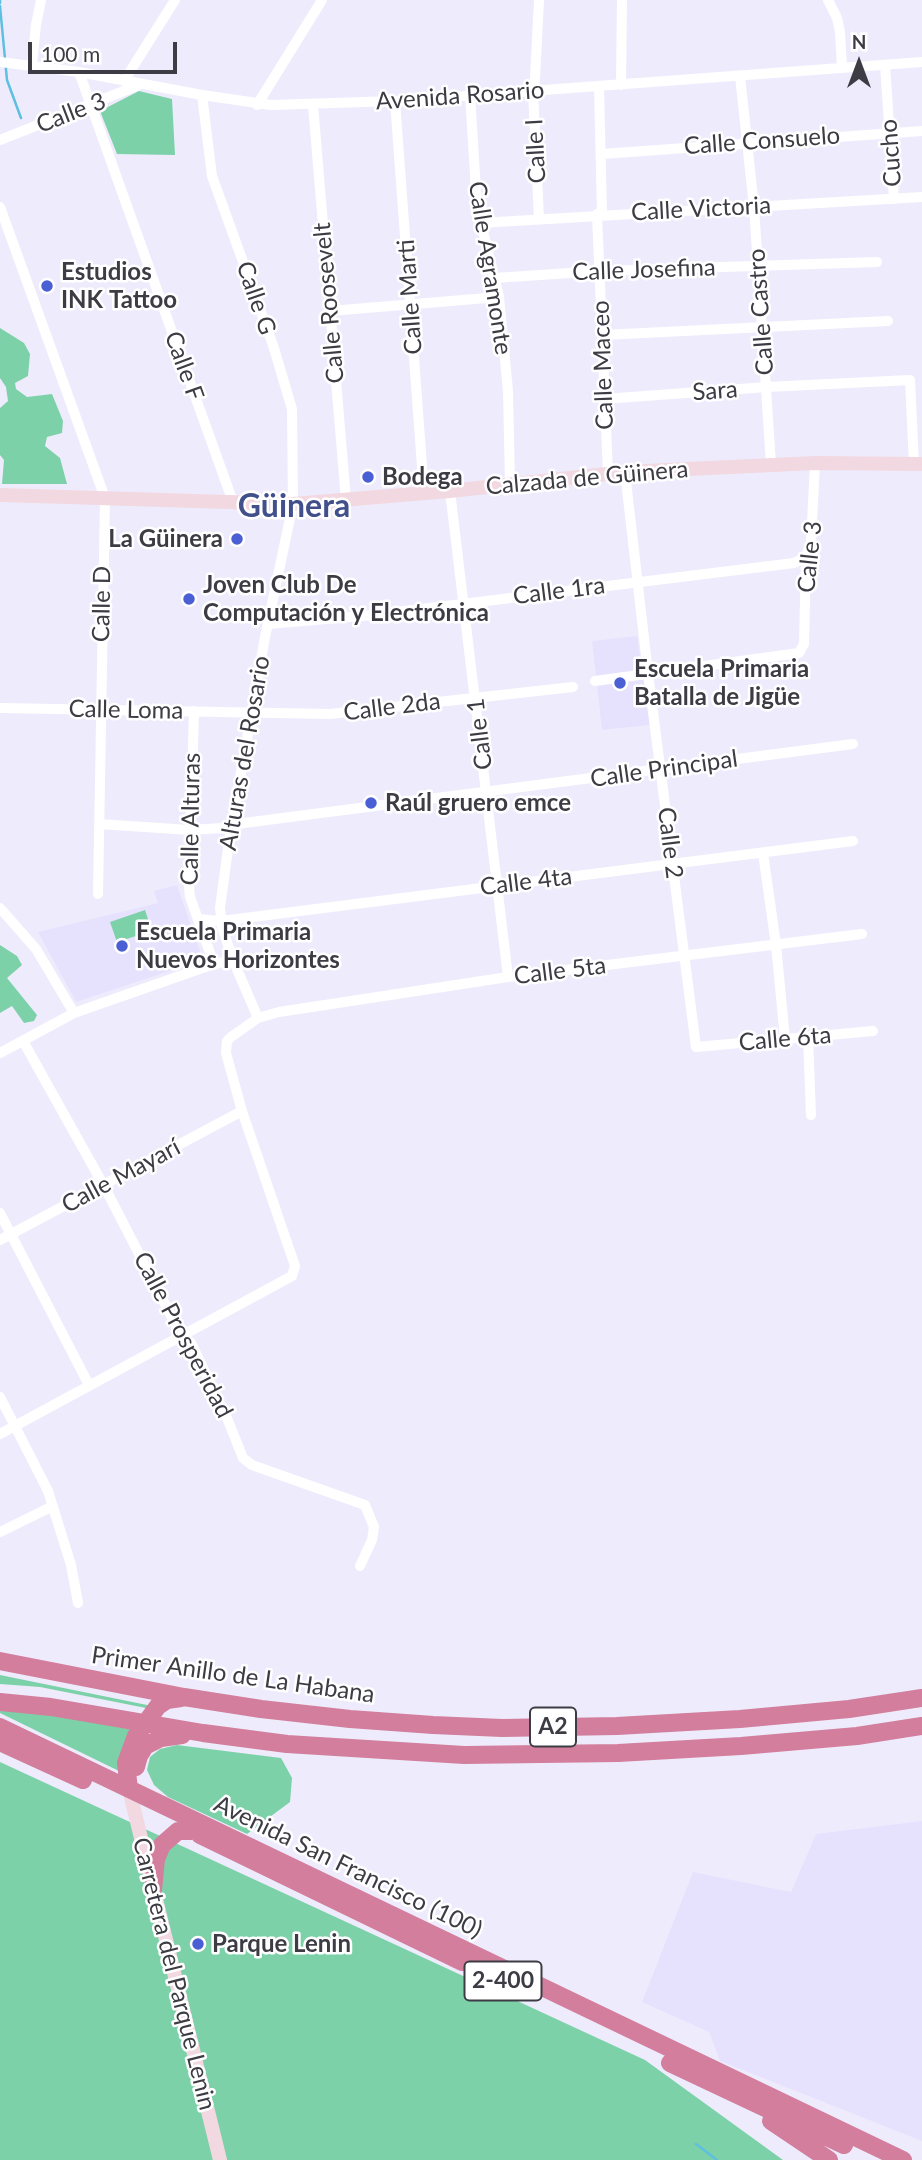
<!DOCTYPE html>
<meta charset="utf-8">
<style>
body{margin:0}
#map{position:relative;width:922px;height:2160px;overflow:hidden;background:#eeecfc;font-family:Lato,sans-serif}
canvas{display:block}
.north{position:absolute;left:824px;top:28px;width:70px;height:70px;-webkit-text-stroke:5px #fff;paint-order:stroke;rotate:0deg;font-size:19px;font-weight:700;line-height:28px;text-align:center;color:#3d3c44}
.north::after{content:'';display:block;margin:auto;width:24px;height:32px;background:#3d3c44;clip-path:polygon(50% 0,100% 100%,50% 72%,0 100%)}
.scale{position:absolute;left:28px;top:42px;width:149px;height:32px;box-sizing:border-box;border:4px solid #3d3c44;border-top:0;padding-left:9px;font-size:21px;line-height:24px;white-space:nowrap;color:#3d3c44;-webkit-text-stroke:5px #fff;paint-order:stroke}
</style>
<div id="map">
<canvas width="922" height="2160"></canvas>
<div class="north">N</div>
<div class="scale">100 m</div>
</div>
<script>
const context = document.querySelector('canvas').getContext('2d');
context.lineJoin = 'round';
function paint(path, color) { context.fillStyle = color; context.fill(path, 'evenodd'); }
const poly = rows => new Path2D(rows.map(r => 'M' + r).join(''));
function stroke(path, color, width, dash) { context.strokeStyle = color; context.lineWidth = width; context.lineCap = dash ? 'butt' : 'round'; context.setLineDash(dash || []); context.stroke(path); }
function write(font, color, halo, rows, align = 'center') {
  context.font = font + ' Lato,sans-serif'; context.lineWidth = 5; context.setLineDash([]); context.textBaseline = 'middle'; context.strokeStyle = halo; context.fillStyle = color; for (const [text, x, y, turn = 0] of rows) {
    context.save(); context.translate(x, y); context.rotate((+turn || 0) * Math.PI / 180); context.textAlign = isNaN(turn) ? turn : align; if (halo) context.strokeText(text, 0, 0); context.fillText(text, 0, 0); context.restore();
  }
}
const built = poly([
 [637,636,650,725,602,730,592,641],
 [177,885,203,960,76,1002,38,932,158,903,154,891],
 [922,1821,922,2141,720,2061,709,2032,642,2002,693,1872,791,1892,816,1834]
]);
const green = poly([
 [139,91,172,99,175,155,117,154,100,111],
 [0,328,24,343,30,354,28,376,15,383,16,389,27,397,52,394,63,421,62,433,47,437,45,446,60,458,67,484,2,484,4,460,0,455,0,408,8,401,6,387,0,378],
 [145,910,152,931,117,942,110,922],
 [0,945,17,956,22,965,7,978,37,1015,34,1021,24,1023,12,1006,0,1013],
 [0,1675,152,1706,151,1709,40,1687,0,1684],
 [0,1708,39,1712,134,1730,121,1772,0,1713],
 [177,1745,281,1758,292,1778,290,1802,247,1834,168,1797,154,1785,147,1770,150,1757,160,1749],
 [0,1762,645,2060,783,2160,0,2160]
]);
const stream = poly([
 [0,3,0,0],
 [0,6,7,80,21,118],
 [696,2144,717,2160]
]);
const street = poly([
 [539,0,535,79,533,91,539,219],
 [828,0,837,18,840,32,842,67],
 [0,62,79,72,202,95,271,105,395,101,922,62],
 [32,64,36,25,41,0],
 [885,65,894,199],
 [79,72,233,502],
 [740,76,754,207,771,464],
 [124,81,175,0],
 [621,85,622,0],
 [599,86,602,214],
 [202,95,212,176,273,345,292,409,293,504,265,637,230,834,220,908,222,927,233,960,258,1018],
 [470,95,477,207,499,297,508,391,510,484],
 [395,101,424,493],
 [257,105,322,0],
 [313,105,346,500],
 [0,140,139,85],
 [602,154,922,131],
 [0,207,105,498,98,894],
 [597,214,608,474],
 [480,223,922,197],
 [495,278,600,271,877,262],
 [330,311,499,297],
 [602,335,888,321],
 [604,399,767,387,910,380,914,464,917,465],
 [625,472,648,673,696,1047,873,1031],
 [450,491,508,977],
 [268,624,373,615,794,563,806,557],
 [595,681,799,653,804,644,806,557,811,542,815,463],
 [0,708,330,714,573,687],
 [194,711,189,887,190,897,214,964],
 [99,824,190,830,223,828,244,823,853,744],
 [763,853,776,945,785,1039],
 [0,908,36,949,74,1013],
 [198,919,221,921,853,841],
 [808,1037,811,1115],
 [23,1041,104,1186,181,1335,191,1343,227,1418,243,1458,252,1465,365,1505,374,1527,372,1540,360,1566],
 [0,1053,74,1013,214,964,233,960],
 [0,1213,89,1385],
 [0,1240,242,1111],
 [0,1397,48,1491,71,1565,78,1603],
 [0,1434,292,1276,295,1266,242,1111,226,1053,227,1041,231,1037,258,1018,279,1012,508,977,862,934],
 [0,1532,53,1506]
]);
const secondary = poly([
 [0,495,293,504,450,491,625,472,815,463,922,464],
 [129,1789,220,2160]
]);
const highway = poly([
 [0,1661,184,1697,261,1709,350,1719,433,1725,502,1728,617,1726,740,1719,849,1709,922,1698],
 [0,1702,51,1707,203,1733,287,1744,464,1755,618,1753,741,1746,857,1736,922,1726],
 [0,1727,903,2160],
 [0,1742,83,1780],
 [136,1767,139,1756,145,1746,161,1738,182,1735],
 [129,1789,126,1763,136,1736,158,1706,167,1700,181,1698],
 [200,1835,462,1962],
 [153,1890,156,1859,162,1845,178,1831,191,1831],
 [670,2063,844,2145],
 [771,2121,829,2160]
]);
const markers = [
 [47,286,7,"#4b5fd4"],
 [368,477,7,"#4b5fd4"],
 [237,539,7,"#4b5fd4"],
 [189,599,7,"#4b5fd4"],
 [620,683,7,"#4b5fd4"],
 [371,803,7,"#4b5fd4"],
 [122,946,7,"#4b5fd4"],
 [198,1944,7,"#4b5fd4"]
];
const shields = [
 [553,1727,46],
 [503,1981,77]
];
const shieldNames = [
 ["A2",553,1727],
 ["2-400",503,1981]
];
const streetNames = [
 ["Avenida Rosario",460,96,-4],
 ["Calle 3",71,113,-21],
 ["Calle Consuelo",762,141,-4],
 ["Calle I",536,151,-93],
 ["Cucho",891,153,-94],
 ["Calle Victoria",701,209,-3],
 ["Calle Agramonte",490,268,81],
 ["Calle Josefina",644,270,-2],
 ["Calle Marti",410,297,-94],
 ["Calle G",256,298,71],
 ["Calle Roosevelt",329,303,-95],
 ["Calle Castro",761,312,-94],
 ["Calle Maceo",603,365,-92],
 ["Calle F",184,366,70],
 ["Sara",715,391,-4],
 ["Calzada de Güinera",587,478,-5],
 ["Calle 3",810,557,-84],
 ["Calle 1ra",559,591,-7],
 ["Calle D",102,604,-89],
 ["Calle 2da",392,707,-7],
 ["Calle Loma",126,710,1],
 ["Calle 1",480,734,-97],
 ["Alturas del Rosario",245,753,-80],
 ["Calle Principal",664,769,-8],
 ["Calle Alturas",191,819,-89],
 ["Calle 2",670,843,83],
 ["Calle 4ta",526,882,-7],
 ["Calle 5ta",560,971,-7],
 ["Calle 6ta",785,1039,-5],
 ["Calle Mayarí",121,1176,-28],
 ["Calle Prosperidad",183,1335,62],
 ["Primer Anillo de La Habana",233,1675,8],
 ["Avenida San Francisco (100)",348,1867,26],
 ["Carretera del Parque Lenin",174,1974,76]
];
const poiNames = [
 ["Estudios",61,272],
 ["INK Tattoo",61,300],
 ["Bodega",382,477],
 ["La Güinera",223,539,"right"],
 ["Joven Club De",203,585],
 ["Computación y Electrónica",203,613],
 ["Escuela Primaria",634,669],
 ["Batalla de Jigüe",634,697],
 ["Raúl gruero emce",385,803],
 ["Escuela Primaria",136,932],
 ["Nuevos Horizontes",136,960],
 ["Parque Lenin",212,1944]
];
const districtNames = [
 ["Güinera",294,507]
];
paint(built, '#e6e2fe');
paint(green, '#7dd1a9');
stroke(stream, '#5fbfe0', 2.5);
stroke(street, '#fff', 10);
stroke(secondary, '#f2d8e1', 14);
stroke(highway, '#d27e9c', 18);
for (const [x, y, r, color] of markers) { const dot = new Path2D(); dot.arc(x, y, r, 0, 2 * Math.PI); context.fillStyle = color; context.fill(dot); stroke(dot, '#fff', 2.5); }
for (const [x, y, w] of shields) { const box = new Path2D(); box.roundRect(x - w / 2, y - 19.5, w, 39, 5); context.fillStyle = '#fff'; context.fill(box); stroke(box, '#3d3c44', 2); }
write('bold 23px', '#3d3c44', null, shieldNames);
write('24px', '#3d3c44', '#fff', streetNames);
write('bold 24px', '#3d3c44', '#fff', poiNames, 'left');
write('bold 32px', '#414f8b', '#fff', districtNames);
</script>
